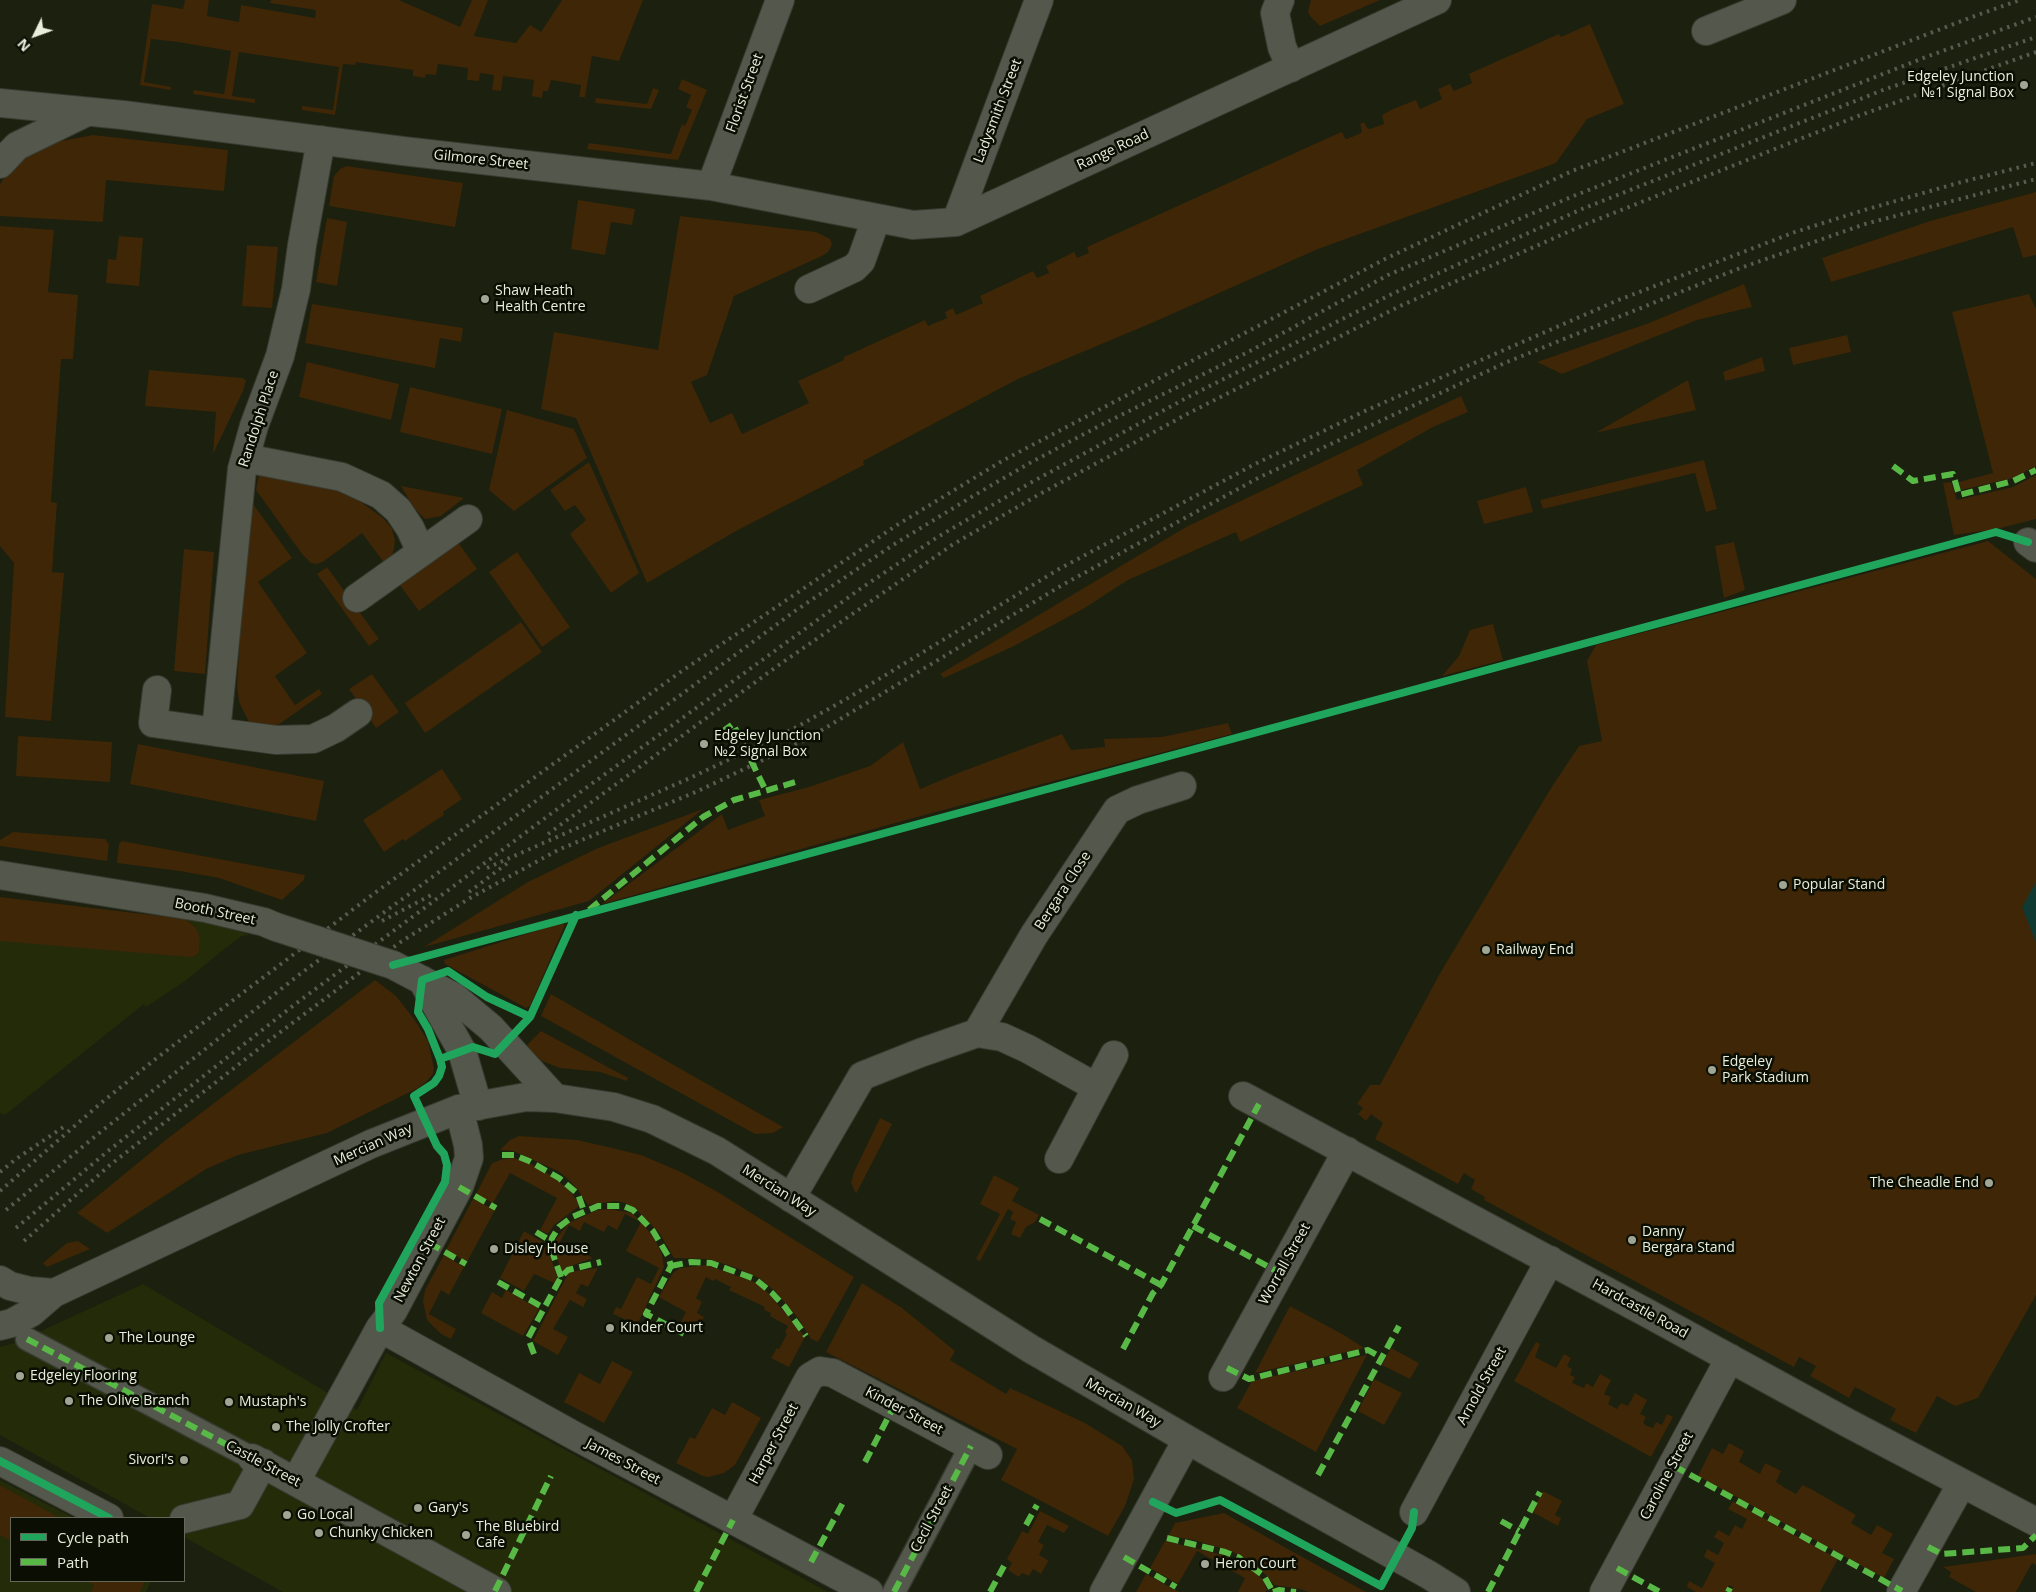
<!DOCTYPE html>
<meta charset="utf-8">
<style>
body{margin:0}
#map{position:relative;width:2036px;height:1592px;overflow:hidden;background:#1b200f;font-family:"Open Sans",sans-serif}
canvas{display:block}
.legend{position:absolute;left:10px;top:1517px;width:175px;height:65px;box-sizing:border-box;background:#0a0e03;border:1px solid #63685a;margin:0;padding:6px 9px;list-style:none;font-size:15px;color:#e8eedc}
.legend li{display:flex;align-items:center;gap:10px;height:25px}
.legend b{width:25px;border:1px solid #63685a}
.north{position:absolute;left:10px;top:10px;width:50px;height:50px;-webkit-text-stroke:4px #0a0e03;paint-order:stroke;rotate:228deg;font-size:14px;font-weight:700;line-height:20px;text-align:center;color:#e8eedc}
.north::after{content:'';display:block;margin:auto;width:18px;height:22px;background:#e8eedc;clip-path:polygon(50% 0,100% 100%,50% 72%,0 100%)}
</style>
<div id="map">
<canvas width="2036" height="1592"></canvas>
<ul class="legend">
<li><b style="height:6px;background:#20a55d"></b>Cycle path</li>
<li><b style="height:6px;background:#58b947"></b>Path</li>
</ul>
<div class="north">N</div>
</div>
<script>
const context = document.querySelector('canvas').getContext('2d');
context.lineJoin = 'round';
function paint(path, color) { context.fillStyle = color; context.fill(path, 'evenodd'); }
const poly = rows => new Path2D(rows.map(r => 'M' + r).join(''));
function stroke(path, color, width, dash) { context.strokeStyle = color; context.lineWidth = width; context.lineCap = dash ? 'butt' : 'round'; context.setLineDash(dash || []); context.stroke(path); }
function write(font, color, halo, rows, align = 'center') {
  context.font = font + ' "Open Sans",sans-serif'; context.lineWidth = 5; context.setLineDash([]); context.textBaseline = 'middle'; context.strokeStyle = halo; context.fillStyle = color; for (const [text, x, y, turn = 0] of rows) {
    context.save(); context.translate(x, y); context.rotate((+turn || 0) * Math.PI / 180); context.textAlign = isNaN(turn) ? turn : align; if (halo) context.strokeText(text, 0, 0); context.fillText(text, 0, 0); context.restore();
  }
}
const built = poly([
 [185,919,232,928,249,935,242,936,227,947,185,981,146,1007,144,1004,5,1115,0,1113,0,941,195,927],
 [143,1284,357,1410,386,1353,828,1592,283,1592,184,1537,184,1518,150,1518,0,1435,0,1347,15,1343],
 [0,1480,74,1518,11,1518,11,1581,151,1581,146,1592,0,1592]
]);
const green = poly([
 [185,0,209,0,207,16,239,22,241,5,315,18,316,10,270,3,271,0,399,0,460,27,472,0,488,0,474,36,516,43,530,25,541,32,562,0,643,0,619,61,592,56,585,97,579,97,581,85,551,80,548,91,543,91,542,98,532,96,534,80,503,76,501,91,492,90,494,75,480,73,479,81,467,80,468,68,438,64,436,75,426,74,425,78,413,76,413,70,356,62,355,65,343,64,335,115,302,110,302,106,333,110,339,67,239,52,232,96,255,99,255,103,227,99,193,94,194,90,224,94,231,51,178,42,151,39,144,82,171,87,171,90,140,85,152,4,183,9],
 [1311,0,1380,0,1320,26,1310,16,1308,12],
 [1590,24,1624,104,1587,119,1556,163,1318,249,1154,322,1018,379,863,461,864,465,736,531,647,583,576,418,541,409,554,332,658,350,680,216,816,232,830,239,832,245,828,252,822,256,734,296,707,375,691,382,710,423,732,413,742,434,809,403,798,381,844,360,844,357,925,320,928,326,947,318,945,312,953,308,956,315,983,303,980,296,1033,271,1037,278,1049,273,1046,266,1074,252,1077,258,1089,253,1087,247,1339,133,1342,132,1345,138,1347,139,1361,133,1362,131,1360,124,1364,122,1367,128,1370,129,1384,124,1382,115,1393,109,1416,100,1420,109,1442,99,1438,89,1450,84,1454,91,1472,83,1469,74,1482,68,1559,34,1561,37],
 [682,79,707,90,678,160,587,149,589,143,671,154,682,124,685,126,692,110,686,107,691,95,678,89],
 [653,88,659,90,651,109,595,103,596,98,647,104],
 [93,135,228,150,224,191,106,180,103,222,0,216,0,184,8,172,22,160,45,146,56,142],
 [346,166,463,183,455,227,329,206,334,176,340,169],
 [2036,192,2036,255,2023,258,2013,227,1831,282,1822,258,1930,221],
 [578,200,635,209,632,225,611,222,605,255,571,249],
 [327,218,347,222,337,286,316,282],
 [0,226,54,230,48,292,78,295,73,359,61,359,51,502,57,503,52,572,64,573,51,721,5,717,14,563,0,546],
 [119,236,143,238,139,286,106,283,108,259,116,260],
 [247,245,278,247,272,308,242,306],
 [1744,284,1752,307,1697,320,1562,374,1537,362,1649,323],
 [2029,294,2036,309,2036,466,2013,478,1961,490,1959,482,1993,473,1952,312],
 [312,304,463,328,461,342,440,338,435,368,305,343],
 [1847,335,1851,352,1793,365,1789,348],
 [1762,357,1765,371,1725,381,1723,372],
 [307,362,399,384,391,420,299,397],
 [149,370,243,378,246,381,243,391,213,454,216,412,145,406],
 [1688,380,1696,410,1595,433],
 [410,387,502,409,492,454,400,432],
 [1461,396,1468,412,1433,427,1357,470,1363,485,1240,542,1236,532,1128,580,1083,609,1012,647,944,678,940,674,1186,527],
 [507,410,574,429,587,458,514,511,489,490],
 [1704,460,1717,509,1706,512,1695,473,1543,509,1540,500],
 [589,462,639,573,611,593,570,534,586,520,575,505,565,511,550,490],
 [259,475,342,491,354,497,383,518,392,529,395,540,394,549,391,558,385,564,362,533,324,561,318,564,311,563,302,554,256,490],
 [2036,475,2036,519,1997,529,1954,535,1943,483,1951,482,1957,500,2013,487],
 [401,486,464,498,441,516,425,519,414,508],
 [1526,487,1533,512,1484,524,1477,501],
 [248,497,292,558,258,582,307,653,275,676,295,705,319,689,322,694,278,725,269,730,250,724,239,702,237,687],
 [1988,541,2036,579,2036,1295,1978,1398,1955,1406,1937,1396,1916,1433,1890,1420,1896,1409,1855,1387,1849,1398,1810,1376,1816,1366,1799,1357,1794,1367,1484,1200,1485,1197,1471,1189,1475,1180,1464,1173,1458,1184,1375,1139,1383,1123,1371,1114,1366,1121,1358,1114,1363,1108,1357,1104,1370,1085,1380,1085,1439,975,1551,788,1579,746,1602,741,1587,661,1596,645],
 [458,542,477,569,419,611,399,584],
 [1734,542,1745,590,1724,598,1715,546],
 [184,549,214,552,205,674,174,671],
 [517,552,570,627,542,647,489,572],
 [327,567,379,639,369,646,317,574],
 [521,622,542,652,425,733,405,703],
 [1493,624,1503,660,1442,676,1459,656,1470,630],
 [372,674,399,712,376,728,349,689],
 [1228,723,1232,734,917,817,602,904,722,814,728,830,765,816,759,800,809,787,870,766,903,742,920,789,958,773,1062,734,1071,750,1105,747,1104,739,1162,737],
 [18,736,112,742,110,782,16,776],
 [138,744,324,781,316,821,130,784],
 [442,769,462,799,443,812,444,815,424,828,405,841,403,839,384,852,363,820],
 [703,809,589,901,424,947,528,882,598,848],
 [13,832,105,839,109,844,107,861,0,846,0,840],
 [122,841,305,875,304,880,282,900,219,878,180,871,117,863,119,844],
 [0,897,185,919,195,927,200,937,199,952,195,956,190,957,0,941],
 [561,923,565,925,530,1006,526,1008,445,964,444,960],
 [375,980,396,996,414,1019,428,1041,434,1068,433,1074,426,1082,418,1088,327,1133,238,1155,206,1169,107,1233,77,1213,167,1139],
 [551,994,665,1060,783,1127,773,1133,755,1134,541,1016],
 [541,1031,628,1078,627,1081,600,1072,560,1068,542,1061,526,1046],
 [880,1118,892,1124,856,1194,851,1183,854,1172],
 [519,1136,577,1140,608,1147,641,1155,681,1172,716,1191,854,1277,818,1342,811,1339,798,1318,775,1291,759,1278,737,1268,708,1259,674,1258,660,1234,636,1209,625,1203,616,1201,588,1205,578,1190,568,1179,558,1171,513,1151,500,1150,510,1140],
 [514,1158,533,1165,552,1176,569,1190,579,1203,578,1207,554,1225,548,1234,540,1230,557,1198,510,1173,493,1203,476,1194,492,1163,503,1159],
 [994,1175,1019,1188,1012,1201,1039,1215,1035,1222,1026,1227,1020,1238,1011,1234,1016,1222,1010,1219,1013,1212,1008,1209,980,1261,976,1259,1000,1214,980,1204],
 [473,1199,495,1210,467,1262,446,1250],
 [609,1209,632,1213,642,1223,654,1238,662,1254,664,1267,637,1325,613,1314,616,1307,621,1309,637,1277,651,1284,659,1268,626,1251,641,1222,625,1214,617,1230,608,1225,604,1232,584,1222,580,1231,569,1225,558,1246,571,1252,573,1248,593,1258,568,1267,562,1271,555,1253,556,1239,569,1223,597,1210],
 [524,1231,548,1245,550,1256,557,1276,554,1283,534,1274,524,1291,500,1278],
 [78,1241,90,1249,47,1267,43,1263,67,1243],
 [444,1255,464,1267,449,1295,441,1290,429,1314,456,1329,451,1339,441,1334,427,1320,423,1301,425,1290],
 [707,1265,754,1282,767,1292,799,1329,805,1337,789,1367,771,1358,777,1348,779,1349,787,1334,785,1332,788,1326,770,1316,771,1313,764,1310,765,1307,729,1290,731,1287,715,1279,713,1281,706,1277,696,1298,702,1302,697,1313,704,1317,693,1335,678,1327,686,1312,659,1297,673,1273,680,1268],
 [598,1268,588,1287,581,1284,576,1293,587,1299,583,1307,570,1300,553,1329,568,1337,558,1355,533,1341,569,1272],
 [862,1283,902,1308,955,1351,950,1360,1006,1394,1010,1388,1085,1423,1122,1446,1132,1460,1134,1479,1125,1506,1108,1536,1001,1480,1017,1449,826,1352],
 [506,1290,539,1309,523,1336,481,1313,492,1292,502,1298],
 [1290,1306,1344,1335,1364,1348,1255,1373],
 [1536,1342,1540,1344,1535,1357,1556,1368,1564,1354,1571,1358,1567,1366,1572,1369,1570,1375,1575,1377,1572,1383,1584,1388,1586,1383,1593,1387,1600,1374,1611,1380,1604,1394,1611,1397,1608,1404,1613,1407,1617,1409,1621,1403,1628,1406,1635,1393,1647,1400,1640,1414,1646,1417,1643,1423,1647,1426,1653,1428,1656,1422,1662,1425,1667,1414,1673,1417,1651,1457,1514,1381],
 [1391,1348,1419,1363,1410,1379,1382,1365],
 [1367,1355,1316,1452,1237,1408,1252,1381],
 [612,1361,633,1372,604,1423,564,1402,579,1373,600,1384],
 [1374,1379,1402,1393,1384,1425,1358,1411],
 [732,1402,761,1418,735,1465,724,1473,708,1477,703,1476,676,1463,690,1437,695,1439,712,1408,725,1415],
 [1729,1443,1744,1451,1739,1462,1760,1474,1765,1463,1781,1471,1776,1482,1787,1489,1796,1494,1802,1485,1811,1489,1856,1515,1851,1523,1871,1535,1877,1525,1893,1534,1882,1553,1894,1559,1884,1578,1698,1476,1712,1448,1723,1454],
 [0,1485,60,1518,11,1518,11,1541,0,1535],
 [1543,1491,1562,1501,1555,1515,1561,1518,1558,1526,1532,1512],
 [1733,1501,1838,1559,1820,1592,1730,1592,1733,1587,1729,1585,1726,1592,1696,1592,1687,1587,1689,1581,1702,1588,1715,1563,1704,1557,1707,1549,1718,1555,1724,1543,1714,1537,1718,1530,1729,1536,1735,1525,1742,1529,1747,1519,1728,1509],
 [1040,1511,1069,1526,1064,1533,1047,1525,1038,1542,1044,1545,1039,1555,1049,1561,1046,1565,1041,1574,1033,1569,1029,1576,1022,1573,1019,1577,1008,1570,1012,1563,1007,1559,1022,1531,1028,1534],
 [1224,1513,1297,1554,1366,1592,1309,1592,1300,1589,1274,1585,1266,1575,1253,1563,1231,1551,1194,1540,1168,1536,1175,1523],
 [1165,1541,1223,1555,1242,1563,1255,1571,1263,1580,1267,1590,1265,1592,1238,1592,1245,1578,1197,1551,1178,1584,1150,1568],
 [2036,1554,2036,1565,2032,1563,2016,1592,1976,1592,1949,1577,1951,1572,1943,1567],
 [1146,1574,1175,1590,1179,1592,1136,1592],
 [86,1581,145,1581,140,1592,91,1592,94,1585]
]);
const water = poly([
 [2036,882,2036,943,2022,907]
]);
const pedestrian = poly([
 [27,1339,252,1458],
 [894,1592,971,1446]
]);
const minor = poly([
 [1280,0,1275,13,1282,47,1291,68],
 [1706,31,1782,0],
 [0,103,123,115,403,151,711,186,913,225,956,222,1437,0],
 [321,140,302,245,296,289,280,356,254,426,242,469,216,732,276,740,313,739,336,728,358,713],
 [0,164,17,146,85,113],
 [711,186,780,0],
 [956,222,1039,0],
 [809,289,854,268,861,261,876,219],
 [245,458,342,477,381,495,398,510,410,528,421,552],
 [2028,542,2036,548],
 [357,598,468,519],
 [157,690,153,723,216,732],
 [0,875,205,908,264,922,276,927],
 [393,965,454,997,491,1028,555,1098],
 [422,980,462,1051,478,1106],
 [977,1033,1002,1037,1028,1049,1096,1087],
 [1243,1096,1649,1314,1846,1422,2036,1522],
 [1059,1159,1114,1055],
 [791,1198,862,1076,920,1053,977,1033,1034,935,1117,810,1138,800,1182,786],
 [380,1328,575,1436,869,1592],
 [1223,1377,1347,1151],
 [252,1458,497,1592],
 [0,1461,109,1518],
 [296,1481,380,1328,393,1311,459,1187,469,1158,468,1145,459,1109],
 [1414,1512,1550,1260],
 [184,1519,240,1505,263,1463],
 [733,1520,805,1386,810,1377,820,1371,833,1373,988,1455],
 [1104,1592,1187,1440],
 [1604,1592,1730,1358],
 [1901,1592,1962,1483]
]);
const secondary = poly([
 [0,1280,10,1286,30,1291,54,1293],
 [0,1326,12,1323,32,1312,54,1293,371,1144,459,1109,526,1097,555,1098,614,1107,652,1119,717,1151,1031,1349,1214,1455,1429,1575,1456,1592]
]);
const rail = poly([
 [548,834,776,667,952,545,1038,495,1189,413,1400,306,1586,224,1858,116,2036,52],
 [487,868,690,778,793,729,848,698,1059,569,1255,464,1367,410,1616,301,1795,232,1861,211,1958,183,2036,163],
 [469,892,509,862],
 [382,921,435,893],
 [0,1172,16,1159,65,1126],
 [0,1191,101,1103,158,1057,376,892,679,673,897,525,1002,461,1385,259,1572,171,1972,17,2020,0],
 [6,1210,98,1134,300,974,795,611,893,545,973,496,1028,464,1099,426,1252,350,1388,275,1571,197,1926,57,2036,17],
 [16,1228,108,1151,294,1005,568,801,860,589,936,538,1030,483,1190,396,1394,293,1582,209,1883,90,2036,37],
 [24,1241,110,1165,275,1036,399,943,470,898,558,850,698,791,807,739,1064,584,1260,477,1507,362,1735,270,1865,224,2036,179]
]);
const minorBridge = poly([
 [276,927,393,965]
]);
const quiet = poly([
 [1893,466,1913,481,1953,474,1959,495,2013,481,2036,470],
 [722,732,733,724,766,791],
 [589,910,703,817,734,800,799,781],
 [502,1155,514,1155,529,1161,559,1178,578,1194,584,1211],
 [459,1187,496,1208],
 [1040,1219,1161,1285],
 [1193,1226,1280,1273],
 [536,1232,551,1241],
 [429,1243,466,1264],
 [671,1266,691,1262,711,1263,755,1279,772,1293,785,1307,806,1336],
 [561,1277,550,1246,552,1238,559,1227,572,1217,598,1206,623,1206,633,1210,653,1231,668,1256,671,1266,646,1314,688,1336],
 [498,1282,544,1308],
 [27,1339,252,1458],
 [1123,1349,1153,1293,1161,1285,1259,1104],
 [534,1354,528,1338,561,1277,568,1270,601,1262],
 [1227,1368,1249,1379,1368,1350,1382,1358],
 [865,1462,894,1406],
 [1674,1466,1902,1591],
 [1318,1475,1399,1326],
 [1501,1521,1519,1531],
 [1026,1525,1037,1505],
 [1167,1538,1225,1552,1238,1557,1264,1576,1273,1592],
 [1928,1547,1942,1554,2023,1548,2036,1535],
 [1124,1557,1176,1587],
 [811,1562,845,1499],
 [1617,1568,1660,1592],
 [495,1591,551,1476],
 [696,1592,733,1520],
 [894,1592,971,1446],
 [990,1592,1004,1566],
 [1273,1592,1279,1590,1296,1592],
 [1488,1592,1540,1492],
 [1728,1592,1730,1588]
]);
const cycleway = poly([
 [393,965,778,862,1996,532,2028,542],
 [440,1059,473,1047,495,1054,530,1017,576,915],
 [380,1328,379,1303,445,1182,447,1165,444,1154,437,1146,414,1096,434,1083,439,1076,442,1067,440,1059,428,1029,418,1012,422,980,448,971,487,997,530,1017],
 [0,1461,109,1518],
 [1153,1502,1176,1513,1220,1500,1381,1586,1412,1528,1414,1512]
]);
const markers = [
 [2024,85,5,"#a0a694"],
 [485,299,5,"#a0a694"],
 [704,744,5,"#a0a694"],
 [1783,885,5,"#a0a694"],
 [1486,950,5,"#a0a694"],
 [1712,1070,5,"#a0a694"],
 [1989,1183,5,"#a0a694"],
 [1632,1240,5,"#a0a694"],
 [494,1249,5,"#a0a694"],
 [610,1328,5,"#a0a694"],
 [109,1338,5,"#a0a694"],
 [20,1376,5,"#a0a694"],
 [69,1401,5,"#a0a694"],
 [229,1402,5,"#a0a694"],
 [276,1427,5,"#a0a694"],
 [184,1460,5,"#a0a694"],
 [418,1508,5,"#a0a694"],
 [287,1515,5,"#a0a694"],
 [319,1533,5,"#a0a694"],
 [466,1535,5,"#a0a694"],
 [1205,1564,5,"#a0a694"]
];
const poiNames = [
 ["Edgeley Junction",2014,77,"right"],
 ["№1 Signal Box",2014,93,"right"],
 ["Shaw Heath",495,291],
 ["Health Centre",495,307],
 ["Edgeley Junction",714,736],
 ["№2 Signal Box",714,752],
 ["Popular Stand",1793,885],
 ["Railway End",1496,950],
 ["Edgeley",1722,1062],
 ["Park Stadium",1722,1078],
 ["The Cheadle End",1979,1183,"right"],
 ["Danny",1642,1232],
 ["Bergara Stand",1642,1248],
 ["Disley House",504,1249],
 ["Kinder Court",620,1328],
 ["The Lounge",119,1338],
 ["Edgeley Flooring",30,1376],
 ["The Olive Branch",79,1401],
 ["Mustaph's",239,1402],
 ["The Jolly Crofter",286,1427],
 ["Sivori's",174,1460,"right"],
 ["Gary's",428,1508],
 ["Go Local",297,1515],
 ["The Bluebird",476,1527],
 ["Cafe",476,1543],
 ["Chunky Chicken",329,1533],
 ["Heron Court",1215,1564]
];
const streetNames = [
 ["Florist Street",745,93,-70],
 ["Ladysmith Street",998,111,-69],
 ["Range Road",1113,150,-25],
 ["Gilmore Street",481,160,6],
 ["Randolph Place",259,419,-72],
 ["Bergara Close",1063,891,-57],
 ["Booth Street",215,912,12],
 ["Mercian Way",373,1145,-24],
 ["Mercian Way",779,1191,32],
 ["Newton Street",420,1260,-62],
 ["Worrall Street",1285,1264,-61],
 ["Hardcastle Road",1640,1309,29],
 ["Arnold Street",1482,1386,-61],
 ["Mercian Way",1123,1403,30],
 ["Kinder Street",904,1411,28],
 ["Harper Street",774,1444,-62],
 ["James Street",623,1462,28],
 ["Castle Street",263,1464,28],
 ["Caroline Street",1667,1476,-62],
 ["Cecil Street",932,1519,-62]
];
paint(built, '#232b09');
paint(green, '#3e2607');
paint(water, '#103932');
stroke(pedestrian, '#383b30', 25);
stroke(minor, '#383b30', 30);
stroke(secondary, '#383b30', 30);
stroke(pedestrian, '#54574b', 22);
stroke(minor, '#54574b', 28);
stroke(secondary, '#54574b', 28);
stroke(rail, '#575c4f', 4, [2.5, 5]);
stroke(minorBridge, '#383b30', 30, []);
stroke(minorBridge, '#54574b', 28);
stroke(quiet, '#58b947', 6, [12, 6]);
stroke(cycleway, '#20a55d', 8);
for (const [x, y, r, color] of markers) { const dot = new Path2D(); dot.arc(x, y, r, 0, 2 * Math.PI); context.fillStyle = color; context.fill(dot); stroke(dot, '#0a0e03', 2); }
write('14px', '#e8eedc', '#0a0e03', poiNames, 'left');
write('14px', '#e8eedc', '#0a0e03', streetNames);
</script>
